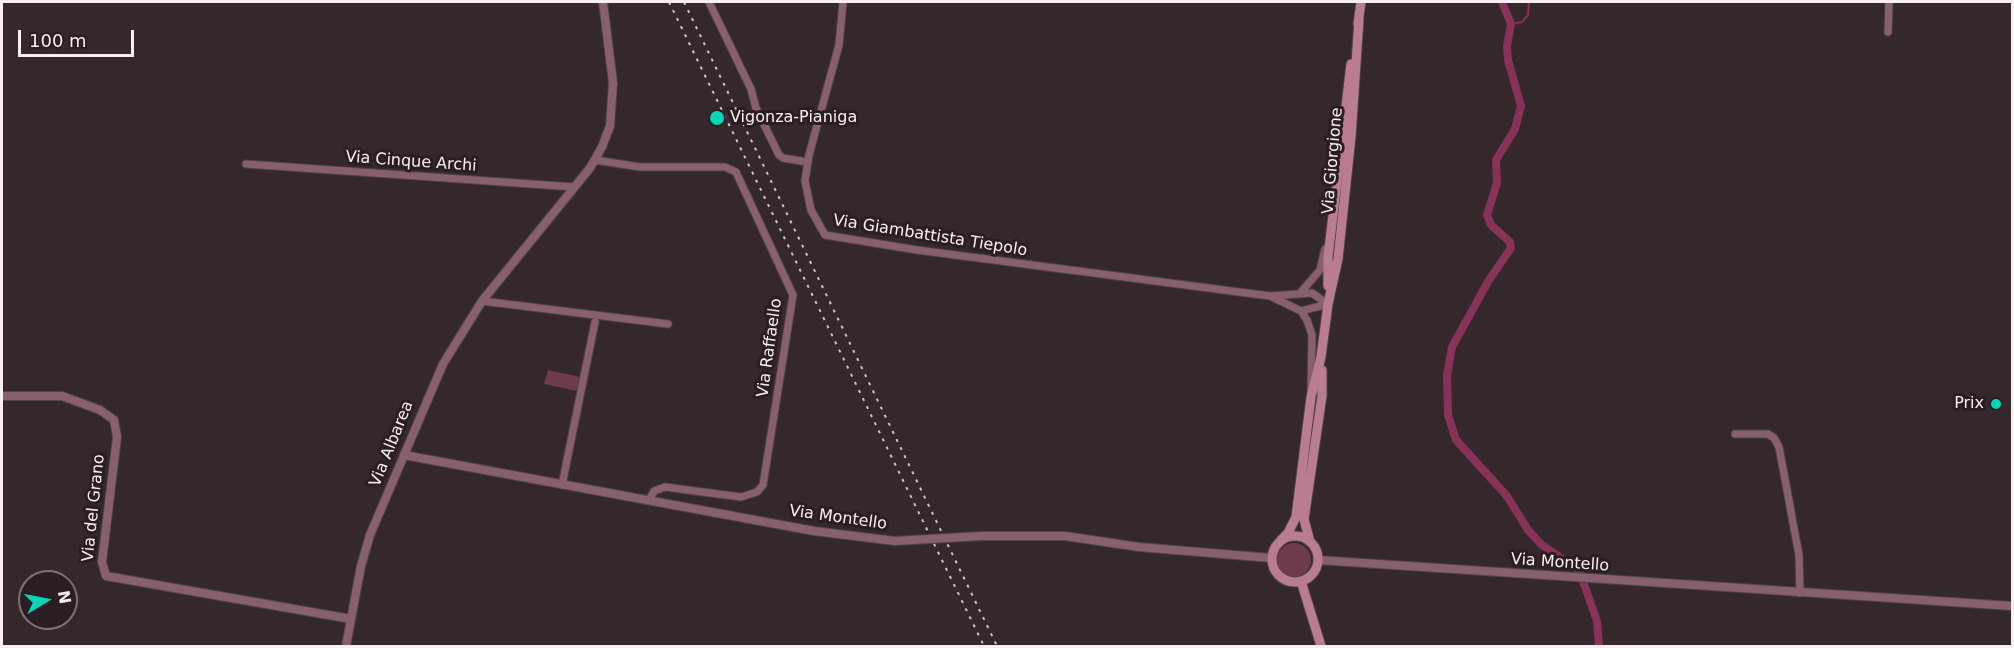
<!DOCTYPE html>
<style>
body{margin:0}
#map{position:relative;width:2014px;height:648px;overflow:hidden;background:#35282c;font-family:"DejaVu Sans",sans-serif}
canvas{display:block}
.frame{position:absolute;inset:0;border:3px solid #f8eff2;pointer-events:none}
.north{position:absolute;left:18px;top:570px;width:60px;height:60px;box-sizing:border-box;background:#2a1e22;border:2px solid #7c7275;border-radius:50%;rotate:80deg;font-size:16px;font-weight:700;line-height:24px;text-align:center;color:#f8eff2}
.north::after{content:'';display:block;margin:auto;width:21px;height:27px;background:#04d5b6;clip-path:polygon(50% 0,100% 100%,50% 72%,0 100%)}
.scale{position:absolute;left:18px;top:30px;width:116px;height:27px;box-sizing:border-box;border:3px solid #f8eff2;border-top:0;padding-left:8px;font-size:18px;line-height:21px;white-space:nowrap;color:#f8eff2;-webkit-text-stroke:4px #2a1e22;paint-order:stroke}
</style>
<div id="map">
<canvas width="2014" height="648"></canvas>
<div class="frame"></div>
<div class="north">N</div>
<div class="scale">100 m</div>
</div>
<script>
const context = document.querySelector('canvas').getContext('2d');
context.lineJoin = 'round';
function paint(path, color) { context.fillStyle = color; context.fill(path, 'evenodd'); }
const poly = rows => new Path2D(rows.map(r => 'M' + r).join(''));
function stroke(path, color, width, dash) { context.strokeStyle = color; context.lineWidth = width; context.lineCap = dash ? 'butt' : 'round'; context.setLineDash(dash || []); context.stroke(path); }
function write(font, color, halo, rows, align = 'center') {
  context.font = font + ' "DejaVu Sans",sans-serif'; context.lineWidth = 6; context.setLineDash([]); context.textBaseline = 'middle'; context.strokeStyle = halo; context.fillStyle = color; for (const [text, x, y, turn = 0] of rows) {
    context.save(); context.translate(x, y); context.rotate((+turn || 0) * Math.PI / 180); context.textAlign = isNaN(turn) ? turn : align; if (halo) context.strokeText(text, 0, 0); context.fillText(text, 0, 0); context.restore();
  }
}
const green = poly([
 [548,370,580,377,577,391,544,384],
 '1277 560a17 17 0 1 1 34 0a17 17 0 1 1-34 0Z'
]);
const stream = poly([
 [1511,24,1522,22,1528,15,1529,2]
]);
const canal = poly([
 [1502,2,1511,24,1507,46,1508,60,1521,106,1515,129,1496,160,1497,183,1487,215,1491,225,1510,242,1511,248,1489,280,1452,347,1447,376,1448,415,1456,440,1507,496,1528,530,1542,545,1579,570,1597,621,1599,646]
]);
const minor = poly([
 [709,2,751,89,756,108,779,155,783,158,807,162],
 [843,2,839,45,809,155,805,181,811,210,825,235,917,250,1270,296,1312,293,1328,304,1301,311,1270,296],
 [1888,32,1889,2],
 [595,160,640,167,725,167,736,172,793,295,763,485,757,492,741,497,665,487,654,491,649,500],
 [246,164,574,187],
 [1301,292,1320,270,1325,249],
 [482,301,668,324],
 [1301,311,1307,320,1312,335,1311,393],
 [1735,434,1768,434,1774,438,1779,447,1799,555,1800,593],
 [562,485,595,322]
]);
const tertiary = poly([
 [2,396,62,396,100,410,114,420,117,437,102,562,106,576,351,619],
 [404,455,814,531,895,541],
 [981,536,1065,536,1139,547,1271,558],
 [1318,560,2012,606],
 [346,646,361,566,370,535,443,364,482,301,590,168,602,147,610,126,613,83,603,2]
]);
const secondary = poly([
 [1358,24,1361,2],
 [1328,286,1328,257,1351,64],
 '1272 559a23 23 0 1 1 46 0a23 23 0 1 1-46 0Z',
 [1281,540,1288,533,1296,517,1311,397,1321,357,1328,304,1338,259,1351,137,1359,19],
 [1310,542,1304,519,1322,396,1322,370],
 [1301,581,1321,646]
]);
const rail = poly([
 [669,2,984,646],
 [684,2,997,646]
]);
const tertiaryBridge = poly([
 [895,541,981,536]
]);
const markers = [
 [717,118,8,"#04d5b6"],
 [1996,404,6,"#04d5b6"]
];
const poiNames = [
 ["Vigonza-Pianiga",730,118],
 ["Prix",1984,404,"right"]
];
const streetNames = [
 ["Via Giorgione",1333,161,-85],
 ["Via Cinque Archi",411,162,4],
 ["Via Giambattista Tiepolo",930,236,9],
 ["Via Raffaello",770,348,-82],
 ["Via Albarea",392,444,-68],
 ["Via del Grano",94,508,-84],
 ["Via Montello",838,518,8],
 ["Via Montello",1560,563,4]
];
paint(green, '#6d3b4d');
stroke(stream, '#873256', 2);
stroke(canal, '#873256', 8);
stroke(minor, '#504448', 9);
stroke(tertiary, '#504448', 10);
stroke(secondary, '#504448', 11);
stroke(minor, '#875f6d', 7);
stroke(tertiary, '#875f6d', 8);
stroke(secondary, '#ba7c91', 9);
stroke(rail, '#ccc2c5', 2, [3, 6]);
stroke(tertiaryBridge, '#504448', 10, []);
stroke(tertiaryBridge, '#875f6d', 8);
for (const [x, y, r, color] of markers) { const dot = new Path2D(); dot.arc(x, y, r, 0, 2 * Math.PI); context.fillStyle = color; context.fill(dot); stroke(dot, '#2a1e22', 2); }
write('16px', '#f8eff2', '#2a1e22', poiNames, 'left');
write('16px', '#f8eff2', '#2a1e22', streetNames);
</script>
